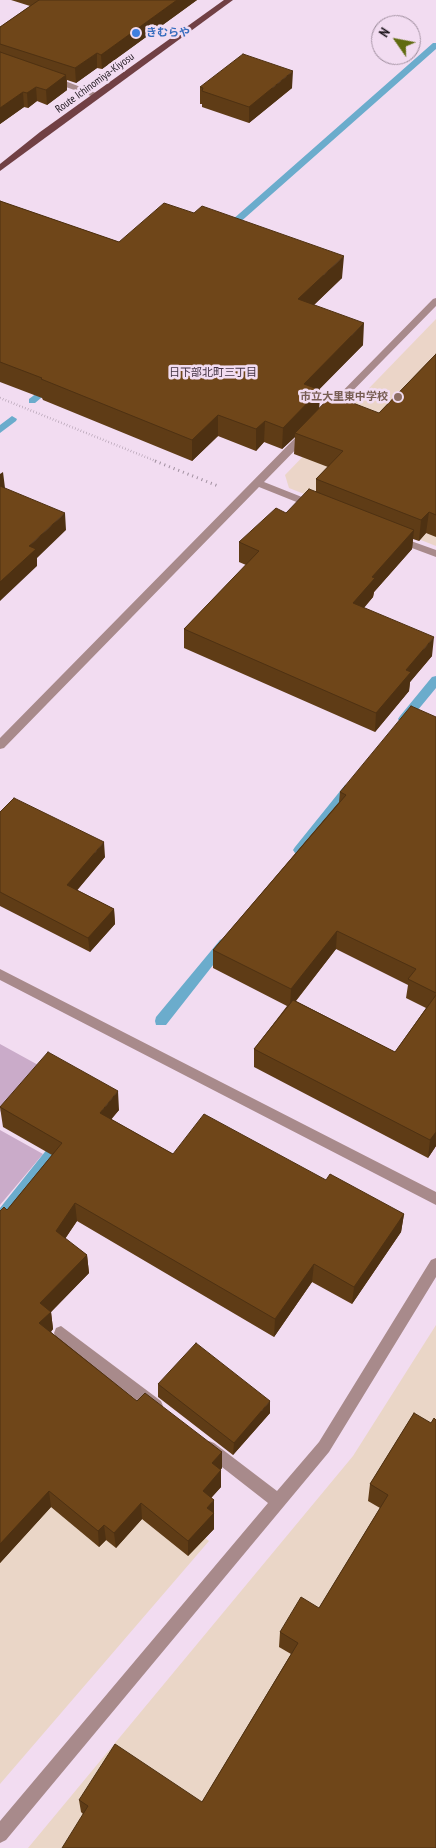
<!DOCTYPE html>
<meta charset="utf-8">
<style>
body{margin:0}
#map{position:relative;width:436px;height:1848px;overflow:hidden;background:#f2dcf1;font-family:"PT Sans Narrow",sans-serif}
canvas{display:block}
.north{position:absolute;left:371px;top:15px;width:50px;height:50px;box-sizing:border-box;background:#f2dcf1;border:1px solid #9e8d9d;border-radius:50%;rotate:303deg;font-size:14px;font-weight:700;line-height:20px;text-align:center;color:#1f171e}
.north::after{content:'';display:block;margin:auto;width:18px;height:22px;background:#616b11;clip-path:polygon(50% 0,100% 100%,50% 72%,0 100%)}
</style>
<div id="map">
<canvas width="436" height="1848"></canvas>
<div class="north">N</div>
</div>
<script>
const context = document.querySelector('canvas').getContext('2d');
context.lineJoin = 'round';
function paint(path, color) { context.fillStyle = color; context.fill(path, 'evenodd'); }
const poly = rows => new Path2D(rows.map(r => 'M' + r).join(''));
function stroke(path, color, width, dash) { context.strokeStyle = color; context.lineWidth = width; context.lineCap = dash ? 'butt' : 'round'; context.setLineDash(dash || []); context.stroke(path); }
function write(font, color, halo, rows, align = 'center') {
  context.font = font + ' "PT Sans Narrow","Noto Sans JP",sans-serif'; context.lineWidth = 5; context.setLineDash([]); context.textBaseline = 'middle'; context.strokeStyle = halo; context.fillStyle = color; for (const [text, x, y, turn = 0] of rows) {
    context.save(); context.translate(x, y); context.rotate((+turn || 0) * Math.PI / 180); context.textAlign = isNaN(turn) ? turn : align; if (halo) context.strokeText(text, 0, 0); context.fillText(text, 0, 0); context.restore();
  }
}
const industrial = poly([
 [436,1325,436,1848,28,1848,353,1456],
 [0,1370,209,1541,0,1784]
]);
const education = poly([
 [436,319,436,546,289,488,285,475]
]);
const green = poly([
 [0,1044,40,1066,0,1112],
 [0,1130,43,1154,0,1205]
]);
const stream = poly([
 [433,43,436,43,436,49,229,232,223,232,223,228,433,43],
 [50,383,55,386,53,388,35,403,29,403,29,399,50,383],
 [12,416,17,419,16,421,0,433,0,425,12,416],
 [436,676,436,688,408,722,400,722,398,719,400,716,432,677,436,676],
 [349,784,353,785,355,788,353,791,303,853,295,853,293,850,295,847,345,785,349,784],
 [224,938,228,940,230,943,228,946,166,1025,156,1025,155,1021,156,1017,220,940,224,938],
 [61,1136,66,1138,68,1142,66,1146,5,1222,0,1224,0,1208,56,1138,61,1136]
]);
const pathFar1 = poly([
 [0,398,158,462]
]);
const path = poly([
 [155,461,218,486]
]);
const minor = poly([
 [49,77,55,77,101,95,94,97,49,81,49,77],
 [436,298,436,306,332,412,326,412,326,408,433,299,436,298],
 [306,430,311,433,310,435,264,482,317,503,317,507,309,507,259,487,4,748,0,749,0,738,302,431,306,430],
 [397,536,436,550,436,557,393,541,393,537,397,536],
 [0,969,436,1192,436,1205,0,980,0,969],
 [436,1258,436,1277,329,1452,6,1840,0,1843,0,1821,268,1503,204,1453,201,1448,204,1443,209,1441,214,1443,277,1491,319,1442,431,1260,436,1258],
 [61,1326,161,1401,163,1406,161,1411,156,1413,151,1411,56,1338,54,1333,56,1328,61,1326]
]);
const major = poly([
 [224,0,233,0,0,171,0,164,40,132,224,0]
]);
const wall = poly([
 [11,0,197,0,102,69,97,68,76,83,67,80,67,90,47,105,37,101,28,108,24,107,0,124,0,27,30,6],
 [200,87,292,88,249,123,202,107,202,104,200,104],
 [0,201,119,242,342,278,314,305,363,345,318,390,320,390,319,408,379,413,436,354,436,537,426,533,419,541,413,539,412,549,374,592,373,597,364,608,432,656,410,682,409,691,375,732,184,648,184,629,246,565,239,562,239,542,286,513,316,492,316,479,328,467,294,454,295,437,282,449,264,442,256,451,218,436,192,461,43,400,42,398,0,382],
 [436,717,436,1146,428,1158,254,1067,254,1049,287,1006,213,968,213,950,339,802,340,792],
 [336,949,408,985,406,998,426,1008,395,1052,296,1001],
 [0,812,105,857,77,890,114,909,115,924,90,952,0,906],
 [0,1107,119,1110,111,1119,173,1154,326,1180,404,1214,401,1232,352,1304,312,1282,274,1337,77,1221,65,1239,87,1255,89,1273,51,1312,53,1329,51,1332,137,1401,222,1452,222,1468,220,1470,221,1487,211,1498,214,1516,214,1529,188,1556,142,1519,116,1548,106,1540,99,1547,51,1507,0,1563,0,1211,7,1210,52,1155,3,1127],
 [158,1384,270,1413,233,1455,158,1397],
 [414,1413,436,1848,83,1814,81,1812,79,1800,202,1802,291,1654,279,1647,280,1632,319,1608,380,1508,368,1501,370,1484]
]);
const shadedWall = poly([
 [177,0,197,0,102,69,101,55],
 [97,53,97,68,76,83,75,68],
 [293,71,292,88,249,123,249,107],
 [66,75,67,90,47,105,46,90],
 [36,87,37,101,28,108,27,93],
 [23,92,24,107,0,124,0,108],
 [344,256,342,278,297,321,298,299],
 [364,323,363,345,303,406,304,384],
 [320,390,319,412,295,433,295,437,282,449,283,428],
 [218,415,218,436,192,461,192,440],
 [265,421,264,442,256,451,256,429],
 [3,472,5,488,0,493,0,474],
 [429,512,426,533,419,541,421,520],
 [65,513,66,530,37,558,37,566,0,601,0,582,29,546],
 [414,530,412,549,374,592,373,597,351,622,353,603,372,577],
 [434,637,432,656,410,682,409,691,375,732,376,713,406,670],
 [104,842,105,857,69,900,67,885],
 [114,909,115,924,90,952,88,938],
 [337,931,336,949,290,1008,291,989],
 [118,1091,119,1110,101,1132,100,1113],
 [436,1132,436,1146,428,1158,430,1140],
 [75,1203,77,1221,58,1249,56,1231],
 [404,1214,401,1232,352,1304,354,1287],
 [87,1255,89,1273,51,1312,53,1329,42,1341,39,1323,40,1303],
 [314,1264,312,1282,274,1337,275,1319],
 [270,1401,270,1413,233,1455,234,1443],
 [222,1452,222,1468,212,1479,212,1463],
 [221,1470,221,1487,203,1507,203,1491],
 [49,1491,51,1507,0,1563,0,1544],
 [214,1500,214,1529,188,1556,188,1541,207,1508],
 [141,1503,142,1519,116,1548,114,1533],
 [104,1525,106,1540,99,1547,98,1531]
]);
const building = poly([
 [39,0,177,0,101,55,97,53,75,68,0,44,0,27,39,0],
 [0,52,66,75,46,90,36,87,27,93,23,92,0,108,0,52],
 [243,54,293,71,249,107,202,91,203,88,200,87,243,54],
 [0,201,119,242,164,203,194,213,202,206,344,256,298,299,364,323,304,384,320,390,283,428,265,421,256,429,218,415,192,440,41,379,42,378,0,362,0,201],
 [436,354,436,515,429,512,421,520,316,479,343,451,295,433,332,395,379,413,436,354],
 [0,486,65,513,29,546,36,549,0,582,0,486],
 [309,489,414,530,372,577,375,578,353,603,434,637,406,670,411,672,376,713,184,629,259,551,239,542,276,508,286,513,309,489],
 [411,706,436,717,436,993,408,979,416,969,337,931,291,989,213,950,346,795,340,792,411,706],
 [14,798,104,842,67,885,114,909,88,938,0,892,0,812,14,798],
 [436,995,436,1132,430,1140,254,1049,293,1000,395,1052,436,995],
 [48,1052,118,1091,100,1113,173,1154,204,1114,326,1180,330,1174,404,1214,354,1287,314,1264,275,1319,75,1203,56,1231,87,1255,40,1303,51,1312,39,1323,137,1401,145,1393,222,1452,212,1463,221,1470,203,1491,214,1500,207,1508,214,1513,188,1541,141,1503,114,1533,104,1525,98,1531,49,1491,0,1544,0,1211,4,1207,7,1210,62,1143,0,1107,48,1052],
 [196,1343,270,1401,234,1443,158,1384,196,1343],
 [414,1413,431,1423,434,1418,436,1420,436,1848,62,1848,88,1806,79,1800,115,1744,202,1802,298,1643,280,1632,301,1597,319,1608,388,1495,370,1484,414,1413]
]);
const markers = [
 [136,33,5,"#3f7fe0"],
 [398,397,5,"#8d6e63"]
];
const farShopnames = [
 ["きむらや",146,33]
];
const farStreetnames = [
 ["Route Ichinomiya-Kiyosu",95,83,-36]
];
const farNeighbourhoodnames = [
 ["日下部北町三丁目",213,373]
];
const farEducationnames = [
 ["市立大里東中学校",388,397]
];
paint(industrial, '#ead6c7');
paint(education, '#ebd5c8');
paint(green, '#caabc9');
paint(stream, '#6baccc');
stroke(pathFar1, '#a190a0', 2.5, [0.5, 2.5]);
stroke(path, '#a190a0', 3, [1, 4]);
paint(minor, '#a88a8b');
paint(major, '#714044');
paint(wall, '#5f3c16');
paint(shadedWall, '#4e3112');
paint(building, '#6f4619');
stroke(building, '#4e3112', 1);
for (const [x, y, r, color] of markers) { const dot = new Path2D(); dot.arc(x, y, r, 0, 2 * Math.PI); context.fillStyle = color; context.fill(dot); stroke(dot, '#f2dcf1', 2); }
write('bold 11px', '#366cbe', '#f2dcf1', farShopnames, 'left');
write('11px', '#1f171e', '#f2dcf1', farStreetnames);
write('11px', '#434', '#f2dcf1', farNeighbourhoodnames);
write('bold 11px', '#785e54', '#f2dcf1', farEducationnames, 'right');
</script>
